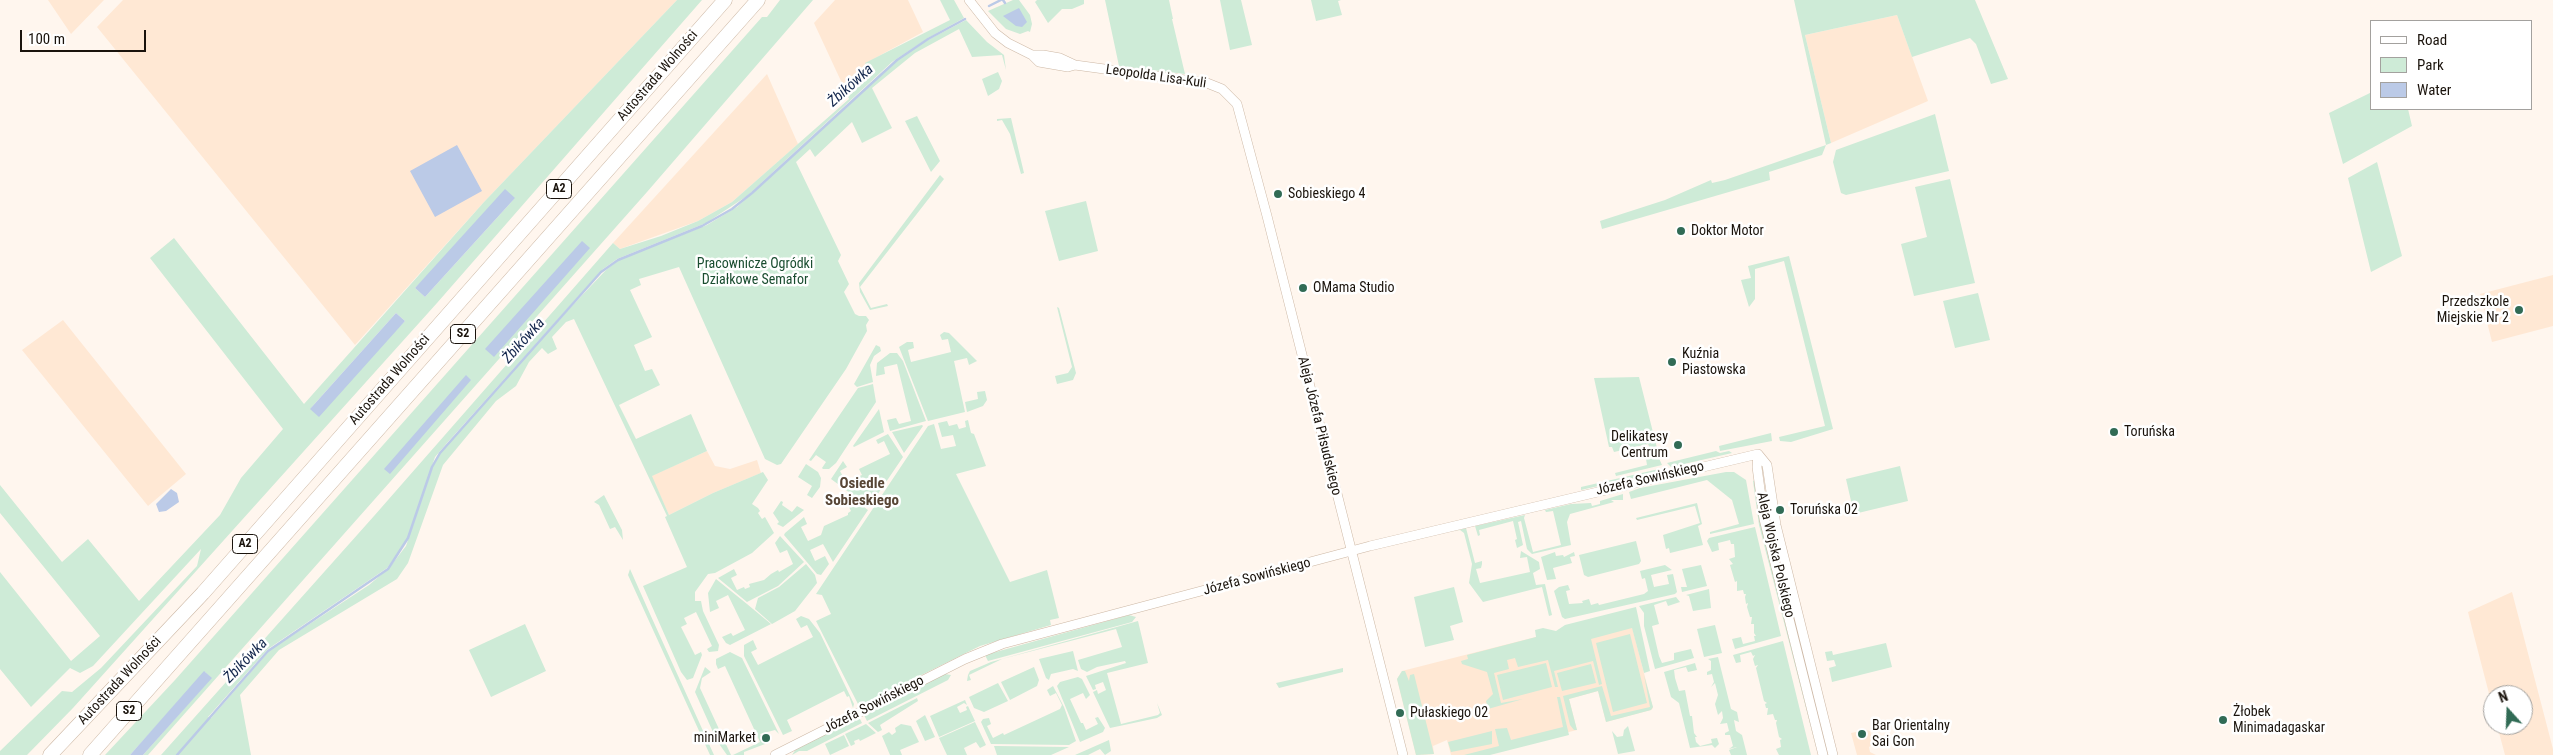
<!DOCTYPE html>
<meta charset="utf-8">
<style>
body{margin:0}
#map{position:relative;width:2553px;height:755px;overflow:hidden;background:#fff6ee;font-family:"Roboto Condensed",sans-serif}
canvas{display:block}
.legend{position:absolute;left:2370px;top:20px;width:162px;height:90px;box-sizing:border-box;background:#fff;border:1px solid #a3a19e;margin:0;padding:6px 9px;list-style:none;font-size:15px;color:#1a130c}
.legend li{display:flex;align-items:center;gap:10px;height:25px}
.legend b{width:25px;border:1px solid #a3a19e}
.north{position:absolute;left:2483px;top:685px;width:50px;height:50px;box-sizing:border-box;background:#fff;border:1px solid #a3a19e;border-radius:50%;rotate:340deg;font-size:14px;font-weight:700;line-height:20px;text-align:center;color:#1a130c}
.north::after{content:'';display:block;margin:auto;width:18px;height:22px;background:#316b55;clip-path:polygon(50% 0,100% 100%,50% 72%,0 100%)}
.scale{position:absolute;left:20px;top:30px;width:126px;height:22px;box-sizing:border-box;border:2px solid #1a130c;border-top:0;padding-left:6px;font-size:15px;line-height:18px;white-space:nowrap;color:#1a130c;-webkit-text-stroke:4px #fff;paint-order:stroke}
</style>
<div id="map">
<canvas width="2553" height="755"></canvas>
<ul class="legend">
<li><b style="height:6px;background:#fff"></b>Road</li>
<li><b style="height:14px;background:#ceebd7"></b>Park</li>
<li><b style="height:14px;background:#bbcae7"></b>Water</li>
</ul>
<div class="north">N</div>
<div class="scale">100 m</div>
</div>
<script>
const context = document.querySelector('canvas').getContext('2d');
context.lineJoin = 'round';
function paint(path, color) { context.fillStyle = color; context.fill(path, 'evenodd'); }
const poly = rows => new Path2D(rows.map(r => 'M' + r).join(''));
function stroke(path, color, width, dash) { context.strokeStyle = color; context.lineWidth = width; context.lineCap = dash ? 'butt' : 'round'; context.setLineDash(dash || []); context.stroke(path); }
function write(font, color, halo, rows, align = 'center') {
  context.font = font + ' "Roboto Condensed",sans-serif'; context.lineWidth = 5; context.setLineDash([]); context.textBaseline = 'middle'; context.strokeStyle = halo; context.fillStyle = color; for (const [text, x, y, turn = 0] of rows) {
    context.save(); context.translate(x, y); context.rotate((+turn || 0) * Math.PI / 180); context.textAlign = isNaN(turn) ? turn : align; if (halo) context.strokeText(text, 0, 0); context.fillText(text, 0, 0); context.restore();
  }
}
const built = poly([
 [48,0,104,0,71,34],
 [123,0,677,0,484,202,355,345,97,27],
 [835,0,908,0,923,32,866,63,871,73,847,94,814,23],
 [1897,15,1928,101,1831,143,1805,35],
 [767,74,798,144,732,202,698,221,620,249,613,243],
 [2553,275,2553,326,2492,342,2480,294],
 [63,320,186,474,148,506,22,350],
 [707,451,715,466,730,469,757,460,761,473,713,493,669,515,651,476],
 [2512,592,2553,749,2553,755,2505,755,2497,725,2523,725,2523,695,2493,695,2493,709,2472,628,2468,612],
 [1626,614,1629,615,1653,708,1651,710,1606,722,1598,691,1569,699,1577,730,1477,755,1451,755,1447,740,1433,746,1434,754,1416,755,1397,679,1402,671],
 [1866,730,1870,731,1871,735,1875,734,1876,742,1869,747,1870,752,1876,755,1857,755,1851,733]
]);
const green = poly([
 [677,0,702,0,437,303,73,708,27,755,0,755,0,751,62,691,72,692,101,668,197,566,201,549,93,666,80,673,70,668,31,707,0,669,0,572,71,661,100,636,0,513,0,485,62,562,88,539,139,601,220,515,241,478,283,429,150,258,174,238,304,404,484,202],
 [515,198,425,297,415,288],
 [396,313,405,321,310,409],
 [780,0,813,0,647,192,148,755,143,755,211,678,205,672,130,755,105,755,175,680,762,17,767,17],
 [940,0,954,0,964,18,928,38,892,62,747,196,706,223,617,259,603,269,447,443,435,457,409,535,402,548,387,568,268,649,208,717,211,718,270,650,369,585,389,568,406,546,433,466,441,451,536,344,606,270,619,260,707,225,737,207,899,59,924,42,966,20,987,42,1004,55,1006,70,1002,55,972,57,959,29,915,53,872,88,892,128,862,143,852,122,815,157,810,149,796,162,841,255,838,261,849,284,844,292,855,314,859,316,866,316,869,320,866,325,867,331,846,369,781,464,777,465,765,459,679,267,639,279,641,285,630,290,652,337,634,345,645,371,652,369,660,385,619,405,636,439,691,414,707,451,652,476,669,515,713,493,763,472,768,480,752,504,758,508,760,511,758,513,762,519,765,517,774,533,752,553,715,573,708,574,695,592,695,601,701,601,703,611,719,645,718,651,709,652,707,649,712,646,696,612,684,618,687,624,681,627,695,655,701,652,702,655,693,678,687,680,681,672,643,586,687,567,665,517,667,516,574,319,566,322,552,337,557,349,548,354,542,348,529,362,516,386,496,401,443,465,408,563,397,579,279,650,240,695,251,755,161,755,374,516,613,243,620,249,661,236,698,221,732,202,849,99,847,94,871,73,865,63,950,20],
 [1013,0,1019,0,1030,15,1032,24,1030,32,1028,31,1020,34,1006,29,988,11],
 [1037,0,1084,0,1084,4,1072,9,1062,9,1048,23,1035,2],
 [1105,0,1169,0,1173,19,1172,19,1185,74,1119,66],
 [1220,0,1241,0,1252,45,1230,50],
 [1311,0,1341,0,1338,1,1342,15,1316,21],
 [1794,0,1975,0,2008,79,1991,84,1976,44,1970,38,1912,57,1897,15,1805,35,1831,143,1826,145,1822,155,1769,172,1770,180,1602,229,1600,221,1665,200,1711,180,1712,183,1725,180,1826,145],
 [998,72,1002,81,999,89,988,96,982,79],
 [2372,92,2372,109,2408,109,2412,126,2343,164,2329,113],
 [1935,114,1949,171,1846,195,1841,193,1833,162,1836,150],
 [917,116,940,161,931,172,905,121],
 [1011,118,1024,173,1021,174,1010,134,1002,120,997,121,997,119],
 [2377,162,2402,256,2371,272,2348,178],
 [940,175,944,179,860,287,871,308,887,304,888,306,870,310,860,292,859,283],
 [1950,179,1975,283,1914,296,1901,244,1927,237,1915,187],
 [1086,201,1098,251,1059,261,1045,211],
 [1789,256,1833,429,1791,442,1780,441,1779,437,1825,426,1784,261,1755,269,1755,299,1749,307,1741,280,1751,278,1748,266],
 [1978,293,1990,340,1955,348,1943,301],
 [1057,307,1059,308,1076,373,1073,380,1057,384,1055,376,1068,373,1072,367],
 [944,332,949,333,977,361,969,365,967,358,954,361,965,412,928,421,899,347,907,342,913,342,914,348,908,350,911,362,951,352,948,339,942,340,940,335],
 [876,345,880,347,881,351,874,356,870,365,873,382,857,387,854,384],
 [890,353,897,353,903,361,926,421,890,431,887,420,896,418,899,424,911,421,897,364,884,367,885,374,876,376,877,363],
 [1639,377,1657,448,1651,450,1648,444,1614,452,1612,447,1609,447,1594,378],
 [873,384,876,402,836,463,829,469,823,469,822,468,826,462,816,455,811,461,809,460,858,388],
 [985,391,987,400,983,406,967,412,965,402,978,399,977,392],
 [879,409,884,432,854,447,853,446],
 [968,420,971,433,974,434,986,466,956,474,1010,582,1047,570,1059,618,1050,620,1051,625,980,646,859,706,816,621,831,614,822,595,816,594,928,426,934,424,941,449,956,446,953,435,942,437,938,423,947,421,949,426,957,424,959,429,966,427,965,421],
 [922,425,923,426,904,453,892,432],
 [1771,433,1772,441,1720,451,1719,446],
 [888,434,903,457,869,507,831,479,843,461,847,467,840,471,846,482,862,475,859,469,890,454,884,441,878,444,876,440],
 [1716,451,1720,453,1729,451,1732,453,1671,467,1667,463],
 [1658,456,1662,465,1616,476,1615,473,1647,465,1646,459],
 [806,464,818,472,821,478,820,487,812,498,807,495,812,486,798,477],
 [1900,466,1908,501,1854,514,1846,479],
 [1659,469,1655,473,1581,490,1581,487],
 [1726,472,1734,472,1746,480,1754,524,1710,534,1710,532,1739,524,1732,500,1707,480,1631,499,1629,492,1640,488],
 [1755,480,1761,524,1818,755,1759,525,1753,481],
 [845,493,868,510,833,562,823,544,810,550,815,561,825,556,829,564,821,575,817,574,784,535,785,533,804,517,807,524,801,527,808,541,821,535,824,526,848,515,848,513,851,511,845,499,839,501,837,497],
 [1623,494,1623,500,1611,500,1614,502,1570,514,1567,522,1571,545,1532,554,1527,549,1521,521,1518,522,1523,545,1517,548,1515,540,1517,539,1513,521,1479,530,1480,535,1478,536,1475,526,1525,515,1524,518,1533,552,1561,545,1553,511,1546,512,1545,510,1571,504,1591,503,1592,506,1600,504,1600,501],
 [604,495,622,530,623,540,615,527,610,529,599,505,594,502],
 [781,501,783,502,782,505,792,512,797,506,804,510,783,527,777,524,779,522,773,513],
 [1697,503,1702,524,1698,526,1703,545,1670,553,1669,548,1666,549,1663,535,1700,523,1695,506,1637,520,1636,518],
 [1755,527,1781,636,1735,649,1732,639,1741,637,1743,644,1755,641,1754,636,1756,636,1754,633,1754,624,1751,624,1752,617,1750,617,1747,607,1748,603,1746,604,1745,597,1746,594,1744,594,1743,590,1737,591,1737,581,1735,582,1730,565,1733,564,1729,559,1735,557,1734,544,1731,544,1730,540,1718,543,1719,550,1712,552,1707,541,1709,538],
 [1466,528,1475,563,1482,561,1482,564,1481,568,1476,569,1480,583,1530,572,1527,557,1520,558,1521,551,1539,562,1540,569,1533,573,1536,585,1545,584,1552,615,1549,616,1542,587,1483,602,1469,583,1472,564,1464,533,1460,530,1452,532],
 [780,536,804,562,778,586,747,602,718,578,734,569,737,575,731,578,737,590,744,587,745,589,750,587,749,584,764,580,771,574,778,570,779,572,793,564,787,550,780,553,775,543],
 [1636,541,1641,561,1639,564,1588,577,1584,575,1579,555],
 [1555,552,1556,556,1563,555,1564,557,1574,552,1575,556,1570,557,1572,563,1553,568,1556,579,1547,580,1541,557],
 [806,564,815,575,817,583,795,611,772,624,755,609,758,598,779,587],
 [1665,565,1672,570,1651,575,1654,587,1669,584,1667,575,1673,574,1677,592,1675,594,1565,619,1562,617,1554,591,1559,587,1568,585,1570,590,1566,591,1569,604,1583,603,1582,601,1589,599,1591,605,1598,603,1599,605,1644,594,1648,591,1645,578,1642,579,1640,571],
 [1701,565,1707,586,1682,592,1681,587,1687,587,1682,569],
 [630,569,650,614,714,755,710,755,628,575],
 [716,579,747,604,771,624,730,645,726,643,722,637,731,633,733,636,745,630,728,595,716,601,719,608,710,612,708,593],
 [1454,587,1463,622,1450,626,1454,640,1425,647,1414,597],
 [1709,589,1711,608,1693,611,1689,596,1686,595],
 [1676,597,1680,602,1668,606,1666,601,1654,605,1659,624,1652,626,1659,656,1662,663,1674,660,1674,653,1691,649,1694,658,1655,669,1644,626,1644,613,1639,606],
 [1636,607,1650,671,1644,673,1632,628,1591,639,1602,684,1599,685,1593,661,1554,671,1558,687,1555,687,1548,660,1518,667,1515,658,1507,660,1509,669,1494,673,1501,703,1523,699,1488,709,1486,701,1493,694,1487,672,1462,664,1461,661,1468,659,1467,655,1536,637,1535,630,1543,628,1556,631,1565,625],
 [1129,615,1136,617,1132,622,988,661,985,655],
 [801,616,809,619,820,633,854,704,853,708,849,696,847,697,844,691,787,720,792,731,783,735,744,656,744,645,753,640,757,649,751,652,758,665,813,637,807,625,801,628,796,619],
 [1138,621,1148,663,1107,673,1121,724,1158,715,1160,713,1157,703,1162,715,1157,718,1110,728,1093,692,1097,690,1098,694,1106,690,1103,682,1095,685,1096,689,1093,690,1086,676,1126,663,1125,661,1097,667,1087,672,1081,669,1078,660,1122,647,1116,629,1002,659,969,675,971,680,967,681,968,675,970,671,991,662],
 [525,624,546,671,491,697,469,650],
 [1715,625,1722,653,1704,657,1697,629],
 [1630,634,1647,703,1613,712,1596,643],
 [1783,641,1811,755,1779,755,1776,749,1781,747,1780,740,1782,739,1779,737,1776,723,1777,720,1775,720,1773,714,1767,715,1768,708,1766,708,1765,704,1767,703,1764,701,1756,668,1758,665,1755,666,1753,659,1755,655,1753,656,1751,652,1740,655,1741,662,1736,663,1733,655],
 [1886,643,1892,667,1832,682,1829,668,1836,666,1834,660,1827,661,1825,652,1832,651,1833,655],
 [1073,651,1078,671,1073,669,1051,674,1049,680,1046,678,1039,659],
 [730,652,742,658,779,734,775,730,760,734,765,744,744,752,744,755,733,755,760,742,725,666,718,669,716,664,716,659],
 [1718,657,1731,709,1737,712,1739,722,1734,720,1736,731,1742,735,1747,755,1731,755,1729,750,1737,747,1729,749,1733,746,1730,735,1725,735,1725,733,1729,731,1727,723,1720,724,1723,718,1722,711,1718,715,1715,704,1718,695,1715,683,1711,687,1714,682,1712,674,1707,675,1707,672,1711,670,1711,661,1708,659],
 [1546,663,1552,687,1503,700,1497,675],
 [1695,663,1697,670,1688,672,1686,667,1674,670,1675,678,1679,691,1685,690,1690,716,1692,716,1694,733,1697,737,1695,737,1696,742,1700,746,1712,743,1711,739,1717,738,1719,744,1715,748,1712,745,1690,748,1679,703,1671,697,1664,672],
 [1591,664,1596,683,1562,691,1557,673],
 [705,667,711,672,702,678,700,688,731,755,727,755,717,741,695,692],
 [1034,667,1039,680,1037,686,1010,700,1001,682],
 [1343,668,1343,672,1279,688,1276,683],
 [1402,671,1405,671,1409,681,1410,675,1414,674,1434,754,1416,755,1397,679],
 [945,674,951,675,948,680,867,721,864,715],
 [1644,675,1653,707,1651,710,1606,722,1598,691,1569,699,1577,730,1574,730,1570,725,1563,696,1602,686,1611,716,1650,707],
 [1078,677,1082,679,1090,695,1086,699,1083,693,1070,699,1081,723,1083,723,1086,730,1098,724,1095,718,1098,717,1105,728,1103,732,1080,742,1057,686,1060,682],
 [998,683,1008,701,984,712,974,708,969,697],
 [1053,686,1064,707,1076,741,1069,745,991,744,981,722,983,719,989,718,991,724,987,726,993,738,1003,733,1004,735,1060,709,1062,705,1056,693,1050,696,1047,690],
 [1557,697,1560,697,1569,735,1490,755,1464,755,1499,746,1495,729,1507,728,1511,740,1563,727],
 [917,698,918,701,880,725,882,730,878,732,868,723],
 [965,700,967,705,964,703,957,707,960,713,967,710,966,707,968,706,975,721,939,737,930,716],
 [925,715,935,737,925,741,916,721],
 [859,717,862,723,807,751,799,751,792,755,796,749],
 [975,722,986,745,980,748,976,742,964,748,967,755,947,755,939,738],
 [866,724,876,733,860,741,859,739,854,741,855,744,851,746,845,734],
 [901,724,911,726,919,742,900,750,902,755,890,755,882,736,889,732,892,735,896,732,895,728],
 [1628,726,1635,751,1618,754,1612,731,1617,737,1623,736,1624,730],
 [1492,731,1492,744,1451,752,1448,742],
 [844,735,849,746,830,755,825,744],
 [1109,740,1111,751,1105,755,1100,749,1088,755,1075,755],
 [994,746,997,746,1069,747,1051,755,997,755]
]);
const water = poly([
 [1019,8,1027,22,1022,27,1016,26,1003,16],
 [457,145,482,191,435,217,410,171],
 [505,189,515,198,425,297,415,288],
 [582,241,590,248,494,357,485,349],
 [396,313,405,321,319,417,310,409],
 [466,375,471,380,390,474,384,469],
 [171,489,177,493,179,502,166,511,159,512,156,504],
 [204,671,212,678,143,755,130,755]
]);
const stream = poly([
 [1003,0,1005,3],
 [989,6,1001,0],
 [177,755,268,651,388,569,408,538,432,467,440,453,601,272,618,260,702,226,732,209,752,193,897,60,928,39,965,19]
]);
const tertiary = poly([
 [969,0,995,33,1008,43,1032,55,1039,62,1068,67,1075,65,1207,83,1222,89,1237,104,1267,216,1403,755],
 [1032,55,1043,55,1060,58,1075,65],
 [1758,454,1767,465,1776,525,1833,755],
 [1758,454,1757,467,1764,519,1823,755],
 [775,755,965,659,1002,644,1370,546,1758,454]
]);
const motorway = poly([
 [50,755,203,593,725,0],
 [90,755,758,0]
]);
const markers = [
 [1278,194,5,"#316b55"],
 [1681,231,5,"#316b55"],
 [1303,288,5,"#316b55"],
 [2519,310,5,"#316b55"],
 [1672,362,5,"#316b55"],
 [2114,432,5,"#316b55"],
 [1678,445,5,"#316b55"],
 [1780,510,5,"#316b55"],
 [1400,713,5,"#316b55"],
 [2223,720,5,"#316b55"],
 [1862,734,5,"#316b55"],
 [766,738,5,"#316b55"]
];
const shields = [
 [559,189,25],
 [463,334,25],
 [245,544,25],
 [129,711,25]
];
const shieldNames = [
 ["A2",559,189],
 ["S2",463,334],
 ["A2",245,544],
 ["S2",129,711]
];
const streetNames = [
 ["Autostrada Wolności",658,76,-49],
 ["Leopolda Lisa-Kuli",1156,77,8],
 ["Autostrada Wolności",390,380,-49],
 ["Aleja Józefa Piłsudskiego",1319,426,76],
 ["Józefa Sowińskiego",1650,479,-13],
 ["Aleja Wojska Polskiego",1775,555,77],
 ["Józefa Sowińskiego",1257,577,-15],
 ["Autostrada Wolności",120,681,-47],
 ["Józefa Sowińskiego",874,705,-27]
];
const poiNames = [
 ["Sobieskiego 4",1288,194],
 ["Doktor Motor",1691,231],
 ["OMama Studio",1313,288],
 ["Przedszkole",2509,302,"right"],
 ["Miejskie Nr 2",2509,318,"right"],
 ["Kuźnia",1682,354],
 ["Piastowska",1682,370],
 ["Toruńska",2124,432],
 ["Delikatesy",1668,437,"right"],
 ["Centrum",1668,453,"right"],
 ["Toruńska 02",1790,510],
 ["Żłobek",2233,712],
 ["Minimadagaskar",2233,728],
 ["Pułaskiego 02",1410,713],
 ["Bar Orientalny",1872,726],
 ["Sai Gon",1872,742],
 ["miniMarket",756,738,"right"]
];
const parkNames = [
 ["Pracownicze Ogródki",755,264],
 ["Działkowe Semafor",755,280]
];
const waterNames = [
 ["Żbikówka",851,86,-42],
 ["Żbikówka",524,341,-48],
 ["Żbikówka",246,661,-46]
];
const neighbourhoodNames = [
 ["Osiedle",862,484],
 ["Sobieskiego",862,501]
];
paint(built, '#ffe8d4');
paint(green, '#ceebd7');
paint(water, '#bbcae7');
stroke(stream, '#bbcae7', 2.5);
stroke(tertiary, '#cdb8a5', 10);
stroke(motorway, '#cdb8a5', 15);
stroke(tertiary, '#fff', 9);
stroke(motorway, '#fff', 14);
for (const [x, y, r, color] of markers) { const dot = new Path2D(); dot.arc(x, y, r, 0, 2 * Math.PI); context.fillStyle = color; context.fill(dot); stroke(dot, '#fff', 2); }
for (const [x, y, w] of shields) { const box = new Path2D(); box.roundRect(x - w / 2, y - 9.5, w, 19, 4); context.fillStyle = '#fff'; context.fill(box); stroke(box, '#1a130c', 1); }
write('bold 12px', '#1a130c', null, shieldNames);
write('14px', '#1a130c', '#fff', streetNames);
write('14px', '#1a130c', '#fff', poiNames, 'left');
write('14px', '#1a4d30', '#fff', parkNames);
write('italic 15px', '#14274d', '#fff', waterNames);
write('bold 15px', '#574535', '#fff', neighbourhoodNames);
</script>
